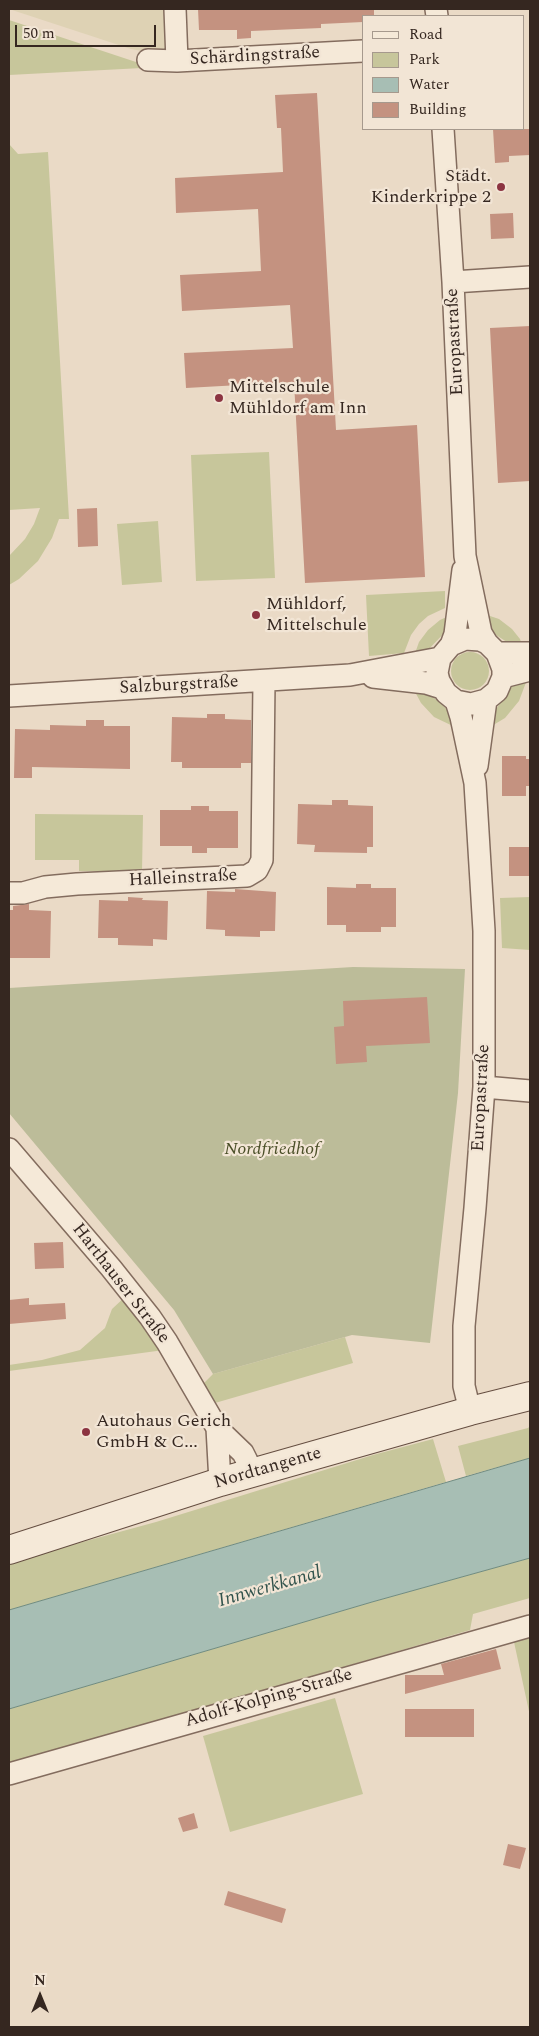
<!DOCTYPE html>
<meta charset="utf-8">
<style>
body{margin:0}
#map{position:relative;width:539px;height:2036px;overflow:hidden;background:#eadac6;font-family:Spectral,serif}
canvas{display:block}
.frame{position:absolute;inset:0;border:10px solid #352720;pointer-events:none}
.legend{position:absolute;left:362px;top:15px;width:162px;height:115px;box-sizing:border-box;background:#f2e5d5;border:1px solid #a6998d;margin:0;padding:6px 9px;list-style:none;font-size:15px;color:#352720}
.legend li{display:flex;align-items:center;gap:10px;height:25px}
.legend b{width:25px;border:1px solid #a6998d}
.north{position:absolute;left:15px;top:1971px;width:50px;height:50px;-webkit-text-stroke:4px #f2e5d5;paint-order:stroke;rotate:0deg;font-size:14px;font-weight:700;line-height:20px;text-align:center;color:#352720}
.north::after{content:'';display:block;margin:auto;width:18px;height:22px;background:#352720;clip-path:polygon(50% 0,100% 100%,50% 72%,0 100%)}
.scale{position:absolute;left:15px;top:25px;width:141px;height:22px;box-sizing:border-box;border:2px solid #352720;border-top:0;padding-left:6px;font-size:15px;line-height:18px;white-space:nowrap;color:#352720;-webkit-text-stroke:4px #f2e5d5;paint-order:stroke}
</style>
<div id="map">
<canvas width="539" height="2036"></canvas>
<div class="frame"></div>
<ul class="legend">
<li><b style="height:6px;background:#f5e9d8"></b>Road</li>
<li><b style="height:14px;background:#c7c69b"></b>Park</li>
<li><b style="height:14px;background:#a7beb4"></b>Water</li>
<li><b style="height:14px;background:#c49280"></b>Building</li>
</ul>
<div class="north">N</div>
<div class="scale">50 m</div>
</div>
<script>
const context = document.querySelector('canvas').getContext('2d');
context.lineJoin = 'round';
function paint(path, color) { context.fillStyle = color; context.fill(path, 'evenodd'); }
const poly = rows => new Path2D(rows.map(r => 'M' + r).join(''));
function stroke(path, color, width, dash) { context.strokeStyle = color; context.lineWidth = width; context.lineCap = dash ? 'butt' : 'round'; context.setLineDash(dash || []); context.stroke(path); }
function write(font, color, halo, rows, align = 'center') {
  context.font = font + ' Spectral,serif'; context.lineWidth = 4.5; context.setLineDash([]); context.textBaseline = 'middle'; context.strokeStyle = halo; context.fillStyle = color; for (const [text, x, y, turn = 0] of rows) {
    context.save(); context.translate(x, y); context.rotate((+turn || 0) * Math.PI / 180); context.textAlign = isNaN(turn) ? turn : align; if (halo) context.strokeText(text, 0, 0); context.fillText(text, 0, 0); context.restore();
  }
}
const farmland = poly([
 [9,9,165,9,168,56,131,49]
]);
const green = poly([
 [9,20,142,64,142,68,9,75],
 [9,144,18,154,48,152,69,519,59,519,52,538,38,561,19,579,9,585,9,556,25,539,34,524,40,508,9,510],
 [269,452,275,578,196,581,191,455],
 [158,521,162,582,122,585,117,524],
 [445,591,445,608,428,616,419,624,411,635,404,653,369,656,366,595],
 [484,614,499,619,512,629,520,639,523,648,510,644,496,635,486,624],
 [451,615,450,627,426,652,414,656,419,642,428,630,440,620],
 '451 671a19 19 0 1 1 38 0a19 19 0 1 1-38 0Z',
 [528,677,519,701,505,718,490,727,494,712,515,682],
 [413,688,428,694,440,702,450,713,457,728,434,717,421,703],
 [35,814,143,815,142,872,79,871,79,860,35,860],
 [530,897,530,950,502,948,500,898],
 [126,1296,164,1350,9,1371,9,1365,42,1360,80,1350,105,1328,112,1309],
 [345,1337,353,1363,215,1403,202,1385,213,1374],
 [530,1426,530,1458,466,1476,458,1446,528,1428],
 [433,1439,446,1482,9,1610,9,1562,156,1522,373,1455],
 [530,1558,530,1598,473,1614,470,1630,9,1765,9,1709,372,1602],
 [530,1638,530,1716,514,1642],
 [335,1698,363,1794,230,1832,203,1736]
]);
const cemetery = poly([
 [353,967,465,969,458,1093,430,1343,352,1335,213,1374,174,1310,9,1113,9,988]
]);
const water = poly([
 [530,1458,530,1558,372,1602,9,1709,9,1610,530,1458]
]);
const building = poly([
 [198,9,374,9,374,16,363,16,363,22,321,24,321,28,251,31,251,38,237,39,237,30,199,30],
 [317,93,336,430,417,425,425,577,305,583,294,382,186,388,184,353,293,348,290,305,182,311,180,275,261,271,258,209,176,213,175,178,283,172,281,128,277,128,275,95],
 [493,129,530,129,530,155,509,156,509,162,495,163],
 [513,213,514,238,491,239,490,214],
 [530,326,530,481,498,483,490,328],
 [97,508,98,546,78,547,77,509],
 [207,714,225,714,225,719,251,720,251,763,241,763,241,768,182,768,182,762,171,762,172,717,207,718],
 [86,720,104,720,104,726,130,726,130,769,32,767,32,778,14,778,15,729,50,730,50,725,86,726],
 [502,756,526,756,526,759,530,759,530,786,526,786,526,796,502,796],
 [332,800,348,800,348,805,373,806,373,847,367,847,367,853,314,852,315,845,297,844,298,804,332,805],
 [191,806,209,806,209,811,238,811,238,848,207,848,207,853,192,853,192,846,160,846,160,810,191,810],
 [509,847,530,847,530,876,509,876],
 [356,884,371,884,371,888,396,888,396,927,381,927,381,932,346,932,346,925,327,925,327,887,356,888],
 [235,889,276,892,275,931,260,931,260,937,225,936,225,930,206,929,207,891,235,892],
 [128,897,143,898,142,900,168,901,167,940,153,939,153,946,118,945,118,938,98,938,99,900,128,901],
 [29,904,29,910,51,911,50,958,9,958,9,910,13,910,13,906],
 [427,997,430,1043,366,1046,367,1062,336,1064,334,1027,344,1026,343,1001],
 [63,1242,64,1268,35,1269,34,1243],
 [29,1298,29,1305,65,1303,66,1319,9,1324,9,1300],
 [496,1649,501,1669,405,1694,405,1675,444,1675,441,1664],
 [405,1709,474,1709,474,1737,405,1737],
 [194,1813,198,1828,183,1832,178,1818],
 [508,1844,526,1848,520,1869,503,1865],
 [228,1891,286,1909,282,1923,224,1905]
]);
const minor = poly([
 [175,9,177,61],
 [436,9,437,16],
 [148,60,177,61,363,51],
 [443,129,453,282,465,556,481,633,487,643],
 [453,282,530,277],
 [451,645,465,639,480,640,487,643,497,653,503,669,503,677,497,691,486,700,471,704,456,701,446,693,439,681,437,673,440,658,451,645,455,634,463,570],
 [497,653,530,653],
 [373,677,426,683,442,688],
 [503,677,530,670],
 [9,696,350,675,440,658],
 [456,701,461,717,475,783,484,931,484,1087,475,1208,464,1326,464,1386,470,1411],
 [477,766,486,700],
 [9,893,23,893,45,887,77,884,247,876,257,870,262,860,264,681],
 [484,1087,530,1091],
 [9,1149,111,1268,150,1317,167,1342,217,1428,243,1453,253,1473],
 [217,1428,220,1482],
 [9,1774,530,1626]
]);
const secondary = poly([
 [9,1550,220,1482,470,1411,530,1396]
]);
const markers = [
 [501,187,5,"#8c3441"],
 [219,398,5,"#8c3441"],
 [256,615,5,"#8c3441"],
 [86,1432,5,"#8c3441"]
];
const streetNames = [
 ["Schärdingstraße",255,57,-3],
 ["Europastraße",456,342,-93],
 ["Salzburgstraße",179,686,-3],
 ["Halleinstraße",183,879,-3],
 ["Europastraße",482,1098,-87],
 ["Harthauser Straße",120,1284,52],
 ["Nordtangente",268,1469,-16],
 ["Adolf-Kolping-Straße",269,1699,-16]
];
const poiNames = [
 ["Städt.",491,177,"right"],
 ["Kinderkrippe 2",491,198,"right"],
 ["Mittelschule",229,388],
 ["Mühldorf am Inn",229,409],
 ["Mühldorf,",266,605],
 ["Mittelschule",266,626],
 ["Autohaus Gerich",96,1422],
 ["GmbH & C...",96,1443]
];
const parkNames = [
 ["Nordfriedhof",272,1150]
];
const waterNames = [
 ["Innwerkkanal",270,1588,-16]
];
paint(farmland, '#ded2b4');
paint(green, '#c7c69b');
paint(cemetery, '#bcbc99');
paint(water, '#a7beb4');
stroke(water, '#6f8b80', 1);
paint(building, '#c49280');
stroke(minor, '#836c5e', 24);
stroke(secondary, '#654e41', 30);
stroke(minor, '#f5e9d8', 21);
stroke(secondary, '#f5e9d8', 28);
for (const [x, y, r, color] of markers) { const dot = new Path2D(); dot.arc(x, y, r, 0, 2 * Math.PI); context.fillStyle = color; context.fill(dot); stroke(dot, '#f2e5d5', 2); }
write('18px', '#352720', '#f2e5d5', streetNames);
write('18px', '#352720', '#f2e5d5', poiNames, 'left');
write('italic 18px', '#4b4f28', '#f2e5d5', parkNames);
write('italic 19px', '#31534c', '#f2e5d5', waterNames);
</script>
